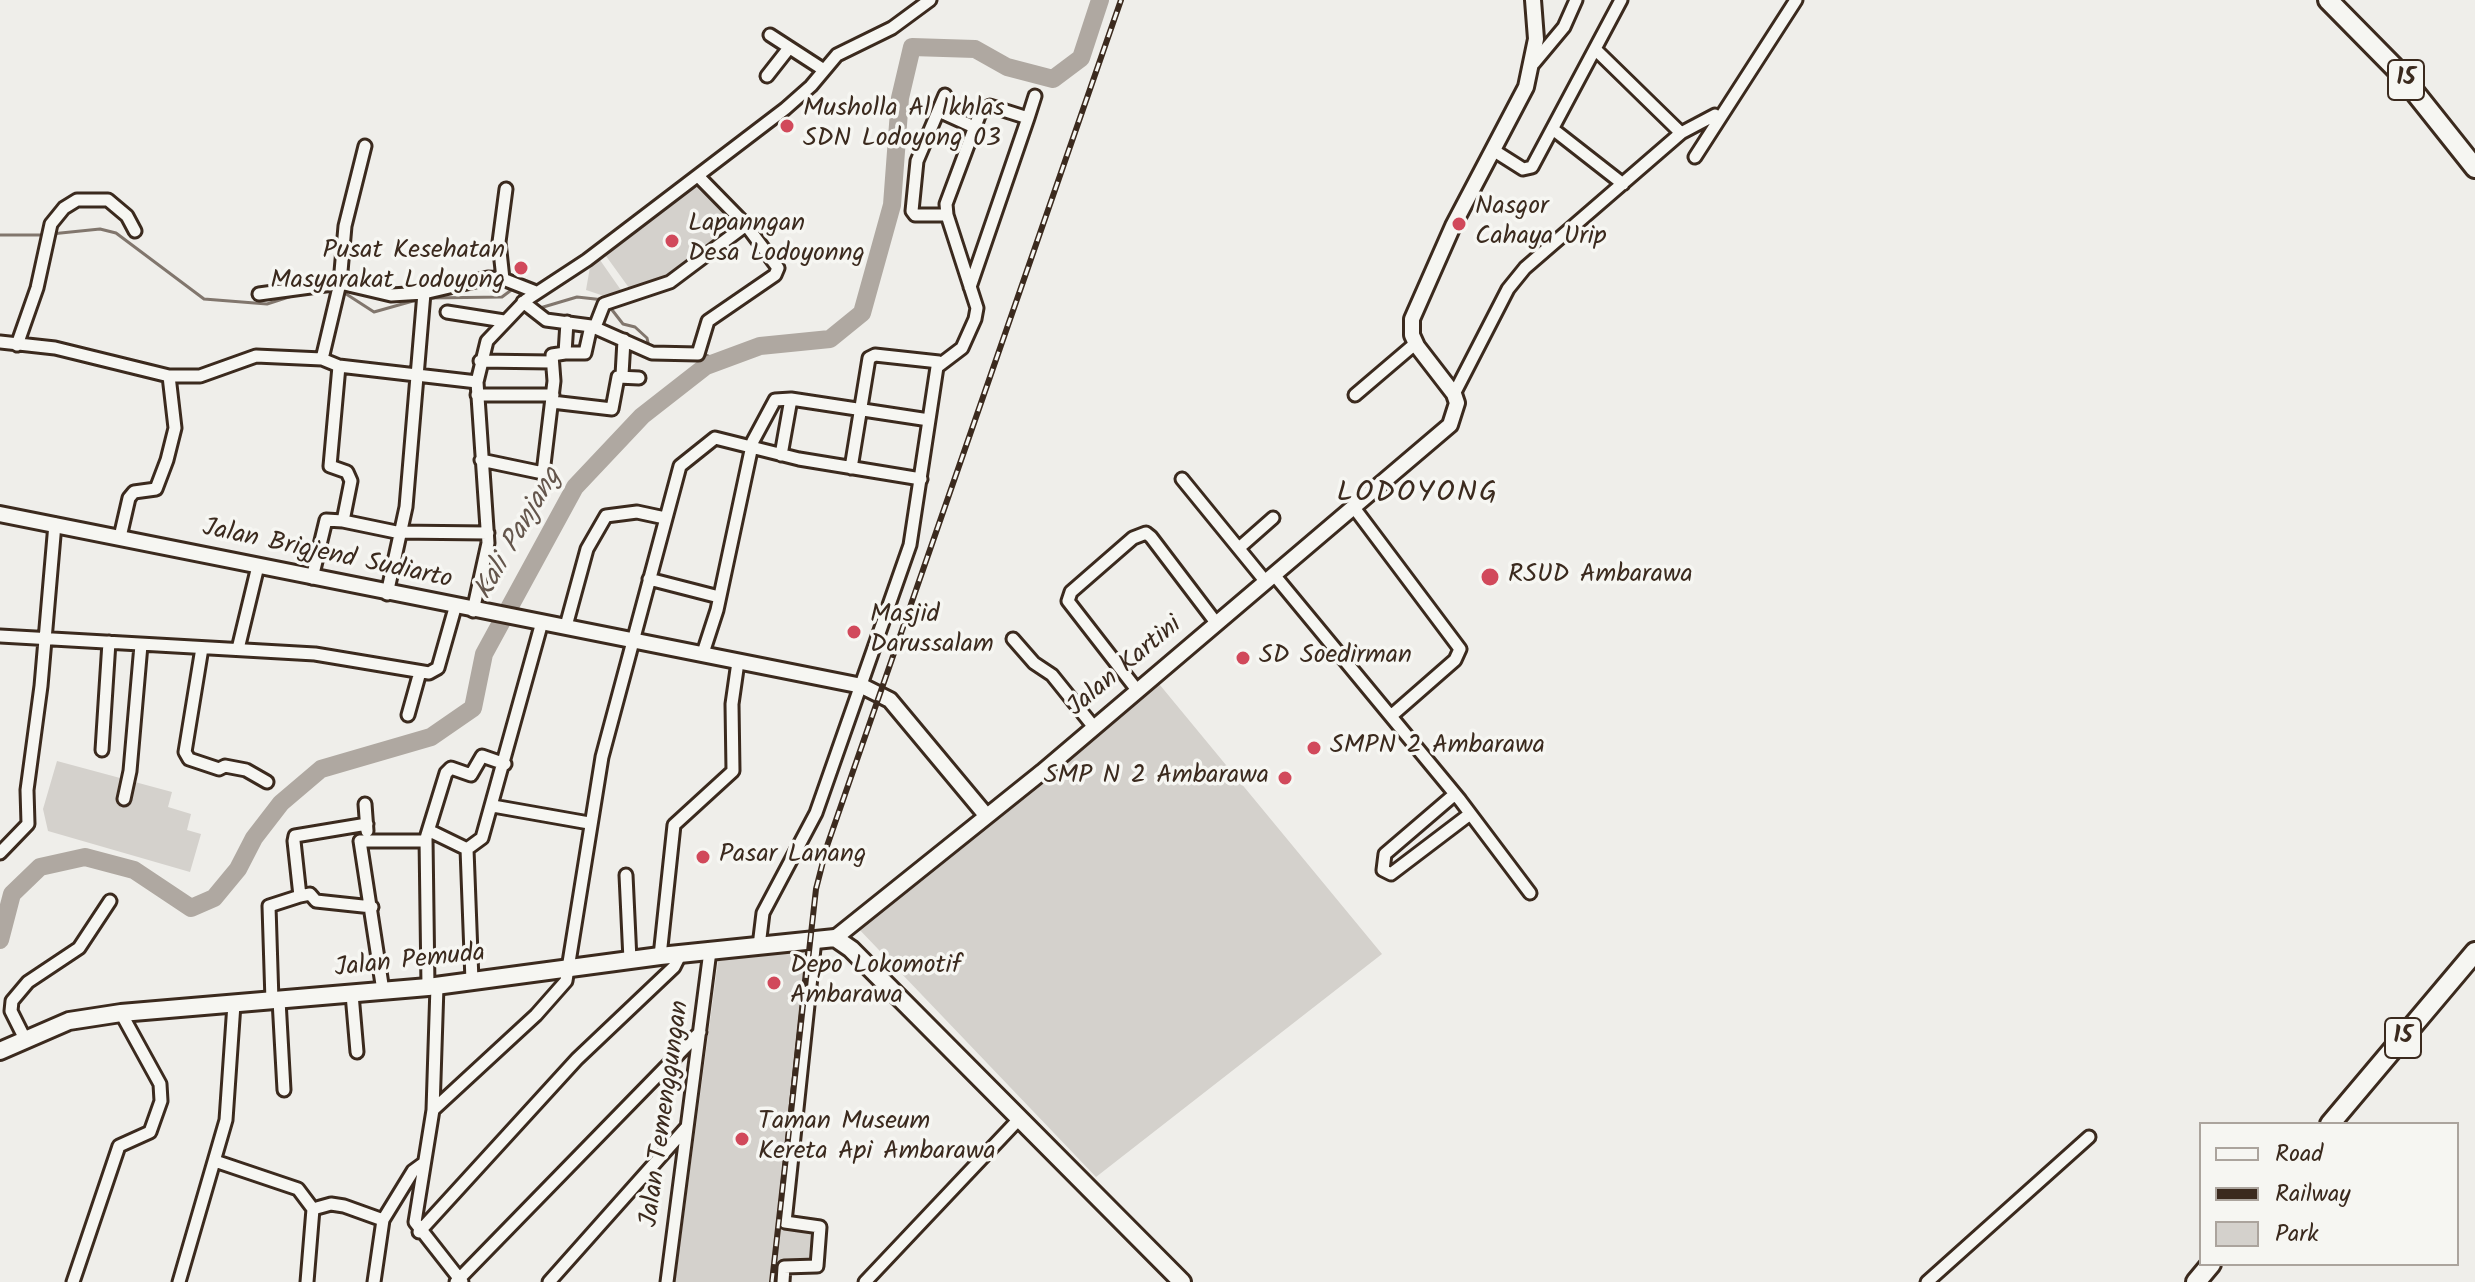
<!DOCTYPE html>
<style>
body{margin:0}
#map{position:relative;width:2475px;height:1282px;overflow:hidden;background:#efeeea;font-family:Kalam,sans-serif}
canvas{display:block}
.legend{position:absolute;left:2199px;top:1122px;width:260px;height:144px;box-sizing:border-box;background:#f6f6f2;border:2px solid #aba49d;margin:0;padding:10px 14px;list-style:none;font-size:24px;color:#3b2a1e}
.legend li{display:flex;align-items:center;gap:16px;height:40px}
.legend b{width:40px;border:2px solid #aba49d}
</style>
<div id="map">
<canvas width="2475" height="1282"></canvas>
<ul class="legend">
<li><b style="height:10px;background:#f6f6f2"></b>Road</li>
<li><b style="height:10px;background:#3b2a1e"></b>Railway</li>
<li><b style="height:22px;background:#d4d1cc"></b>Park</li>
</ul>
</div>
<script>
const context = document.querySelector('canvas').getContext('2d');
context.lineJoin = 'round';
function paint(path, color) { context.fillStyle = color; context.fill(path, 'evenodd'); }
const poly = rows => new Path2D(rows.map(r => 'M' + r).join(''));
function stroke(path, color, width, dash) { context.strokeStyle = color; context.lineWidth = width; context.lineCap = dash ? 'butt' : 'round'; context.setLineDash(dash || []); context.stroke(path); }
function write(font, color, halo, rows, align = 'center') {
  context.font = font + ' Kalam,sans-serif'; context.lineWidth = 7; context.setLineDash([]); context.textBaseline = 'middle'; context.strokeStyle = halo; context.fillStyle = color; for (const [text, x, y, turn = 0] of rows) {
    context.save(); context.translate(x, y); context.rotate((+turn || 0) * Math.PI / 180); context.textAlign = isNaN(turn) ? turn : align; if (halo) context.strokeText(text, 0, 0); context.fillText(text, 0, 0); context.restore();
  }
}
const green = poly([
 [697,184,739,226,659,284,632,292,606,256],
 [600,260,623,293,607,297,586,290,590,267],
 [1155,679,1382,954,1096,1177,856,926],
 [57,761,172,792,168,807,191,814,187,830,201,834,190,872,48,831,43,809],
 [810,947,781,1224,818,1228,814,1266,779,1264,778,1282,675,1282,718,961]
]);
const stream = poly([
 [51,234,100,229,116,233,204,299,267,304,295,295],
 [0,235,44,235],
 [340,290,374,312,420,299],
 [428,298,502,297,514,288,526,297],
 [532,302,540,308,577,297,604,300],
 [609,306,623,324,635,327,647,338,649,347],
 [703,354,720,361]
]);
const river = poly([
 [0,940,12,894,40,867,85,857,134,870,191,908,214,898,238,869,254,838,281,803,321,769,431,737,473,708,484,654,575,487,642,416,706,366,760,346,830,339,862,313,892,205,900,98,912,47,975,49,1007,67,1053,79,1081,58,1100,0]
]);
const minor = poly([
 [770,35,824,70],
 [1595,49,1681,133],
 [1534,63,1564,27,1576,0],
 [767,76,789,48],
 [945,95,917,161,912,211,915,215,947,215],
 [941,112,974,127],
 [1028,118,1035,96],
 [1554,130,1623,184],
 [1493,150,1523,169,1532,167,1621,0],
 [1695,157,1796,0],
 [503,279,499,242,506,189],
 [259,294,340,283,391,295,424,293,488,278,503,279,536,292],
 [523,302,546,320,591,326,652,353,698,354,708,321,775,275,778,268,746,225,699,177],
 [447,312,504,321],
 [595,327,604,304,670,282,746,225],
 [0,342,55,348,169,376,200,376,256,356,322,359,339,366,477,382],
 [17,345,37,288,51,224,64,208,77,200,108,200,127,216,135,231],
 [565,353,585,353,591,326],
 [322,359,340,283,345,226,365,146],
 [480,361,551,362],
 [622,375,624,340],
 [1454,394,1508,289,1525,268,1681,133,1715,115],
 [477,395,553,395],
 [1355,395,1416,343],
 [552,402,612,409,618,377,639,378],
 [929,420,937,367,962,348,975,319,977,308,947,215,946,204,980,113,990,106,1028,118,970,287],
 [481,460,543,473,554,381,552,355,565,353,567,322],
 [851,468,869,358,875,355,939,362],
 [1182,479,1266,582],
 [1355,509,1460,649,1455,660,1391,716],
 [343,521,396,532,488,533],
 [120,537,129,498,134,492,156,489,167,460,175,428,169,376],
 [1239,548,1273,518],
 [1275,576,1460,800,1530,893],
 [312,578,326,520,343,521,351,481,347,472,330,466,339,366],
 [649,579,719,597],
 [387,594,406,507,424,293],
 [473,611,488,543,477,382,487,341,526,300,587,260,785,109,811,86,837,55,892,28,930,0],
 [566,626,587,549,606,516,637,512,665,518],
 [0,636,315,654,429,673,438,668,455,608],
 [1013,639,1034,663,1052,675,1093,726],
 [202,648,185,752,189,759,219,769,225,766,246,770,267,782],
 [238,649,258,566],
 [703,653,717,610,753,441,775,400,791,399],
 [1137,690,1068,601,1071,592,1133,538,1146,533,1151,537,1217,624],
 [408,715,420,672],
 [102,750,109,642],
 [1455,794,1385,854,1383,870,1391,874,1470,814],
 [124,799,130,771,141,645],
 [365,804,367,831],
 [493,806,589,823],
 [367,824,295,836,294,841,300,896,310,894,316,901,372,907],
 [430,831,467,849,482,838,542,622],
 [467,849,472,981],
 [0,853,28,824,27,790,41,686,55,524],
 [626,875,630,960],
 [759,946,763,913,816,813,910,545,929,420,791,399,781,455],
 [660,956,674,825,733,771,732,704,738,662],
 [437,986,433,1110,415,1222,462,1282],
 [428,987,426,838,446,773,451,768,471,775,482,756,505,764],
 [383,991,360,841,426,841],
 [352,994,357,1052],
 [279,1000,284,1090],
 [272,1001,269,906,300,896],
 [25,1039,11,1011,12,1001,28,982,79,948,110,901],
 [433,1110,536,1015,566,981,602,757,680,466,715,438,799,459,921,479],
 [215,1161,298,1189,313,1209,307,1282],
 [313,1209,331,1204,344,1206,383,1220],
 [419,1232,577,1059,674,967,680,955],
 [73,1282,119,1146,150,1132,161,1101,160,1084,121,1013],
 [179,1282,226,1120,234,1004],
 [374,1282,383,1220,413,1171,424,1163],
 [456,1282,700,1032],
 [549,1282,686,1128],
 [667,1282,710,951],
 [783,1282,784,1267,817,1266,820,1227,785,1222,815,939],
 [865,1282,1020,1118],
 [1927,1282,2089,1137]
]);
const tertiary = poly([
 [0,514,862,686,890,700,985,814],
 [835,938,1042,772,1450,425,1457,403,1454,394,1417,346,1412,335,1412,319,1453,226,1526,87,1536,39,1533,0]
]);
const secondary = poly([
 [0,1051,69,1021,121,1013,428,987,660,956,835,938,851,949,1182,1282]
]);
const trunk = poly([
 [2328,0,2397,70,2475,168],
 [2330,1124,2475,952],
 [2196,1282,2211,1264]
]);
const rail = poly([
 [772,1282,816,889,827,846,1121,0]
]);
const markers = [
 [787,126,8,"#d1495b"],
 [1459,224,8,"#d1495b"],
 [672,241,8,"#d1495b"],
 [521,268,8,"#d1495b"],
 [1490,577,10,"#d1495b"],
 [854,632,8,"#d1495b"],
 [1243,658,8,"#d1495b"],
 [1314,748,8,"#d1495b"],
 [1285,778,8,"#d1495b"],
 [703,857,8,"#d1495b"],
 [774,983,8,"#d1495b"],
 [742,1139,8,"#d1495b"]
];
const shields = [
 [2406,80,36],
 [2403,1038,36]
];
const shieldNames = [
 ["15",2406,80],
 ["15",2403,1038]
];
const poiNames = [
 ["Musholla Al Ikhlas",803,111],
 ["SDN Lodoyong 03",803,141],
 ["Nasgor",1475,209],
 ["Cahaya Urip",1475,239],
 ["Lapanngan",688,226],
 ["Desa Lodoyonng",688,256],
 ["Pusat Kesehatan",505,253,"right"],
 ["Masyarakat Lodoyong",505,283,"right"],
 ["RSUD Ambarawa",1508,577],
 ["Masjid",870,617],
 ["Darussalam",870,647],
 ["SD Soedirman",1259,658],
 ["SMPN 2 Ambarawa",1330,748],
 ["SMP N 2 Ambarawa",1269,778,"right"],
 ["Pasar Lanang",719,857],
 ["Depo Lokomotif",790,968],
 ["Ambarawa",790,998],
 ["Taman Museum",758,1124],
 ["Kereta Api Ambarawa",758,1154]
];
const streetNames = [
 ["Jalan Brigjend Sudiarto",327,556,12],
 ["Jalan Kartini",1126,668,-40],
 ["Jalan Pemuda",410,963,-6],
 ["Jalan Temenggungan",667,1114,-82]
];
const waterNames = [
 ["Kali Panjang",520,535,-60]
];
const quarterNames = [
 ["LODOYONG",1418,496]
];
paint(green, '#d4d1cc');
stroke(stream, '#81766d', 3);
stroke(river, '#afa8a1', 18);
stroke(minor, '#3b2a1e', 17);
stroke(tertiary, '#3b2a1e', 20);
stroke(secondary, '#3b2a1e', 22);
stroke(trunk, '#3b2a1e', 24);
stroke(minor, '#f6f6f2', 11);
stroke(tertiary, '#f6f6f2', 14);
stroke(secondary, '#f6f6f2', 16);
stroke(trunk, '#f6f6f2', 18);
stroke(rail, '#3b2a1e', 6);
stroke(rail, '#f6f6f2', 3, [9]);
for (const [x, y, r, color] of markers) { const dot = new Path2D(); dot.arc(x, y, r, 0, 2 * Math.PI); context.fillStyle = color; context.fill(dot); stroke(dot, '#f6f6f2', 3); }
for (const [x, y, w] of shields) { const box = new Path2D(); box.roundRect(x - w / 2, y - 20, w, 40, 6); context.fillStyle = '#f6f6f2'; context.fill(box); stroke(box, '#3b2a1e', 2); }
write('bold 24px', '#3b2a1e', null, shieldNames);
write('26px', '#3b2a1e', '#f6f6f2', poiNames, 'left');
write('26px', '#3b2a1e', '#f6f6f2', streetNames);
write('italic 28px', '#64564c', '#f6f6f2', waterNames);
context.letterSpacing = '2px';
write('30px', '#3b2a1e', '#f6f6f2', quarterNames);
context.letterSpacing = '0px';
</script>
